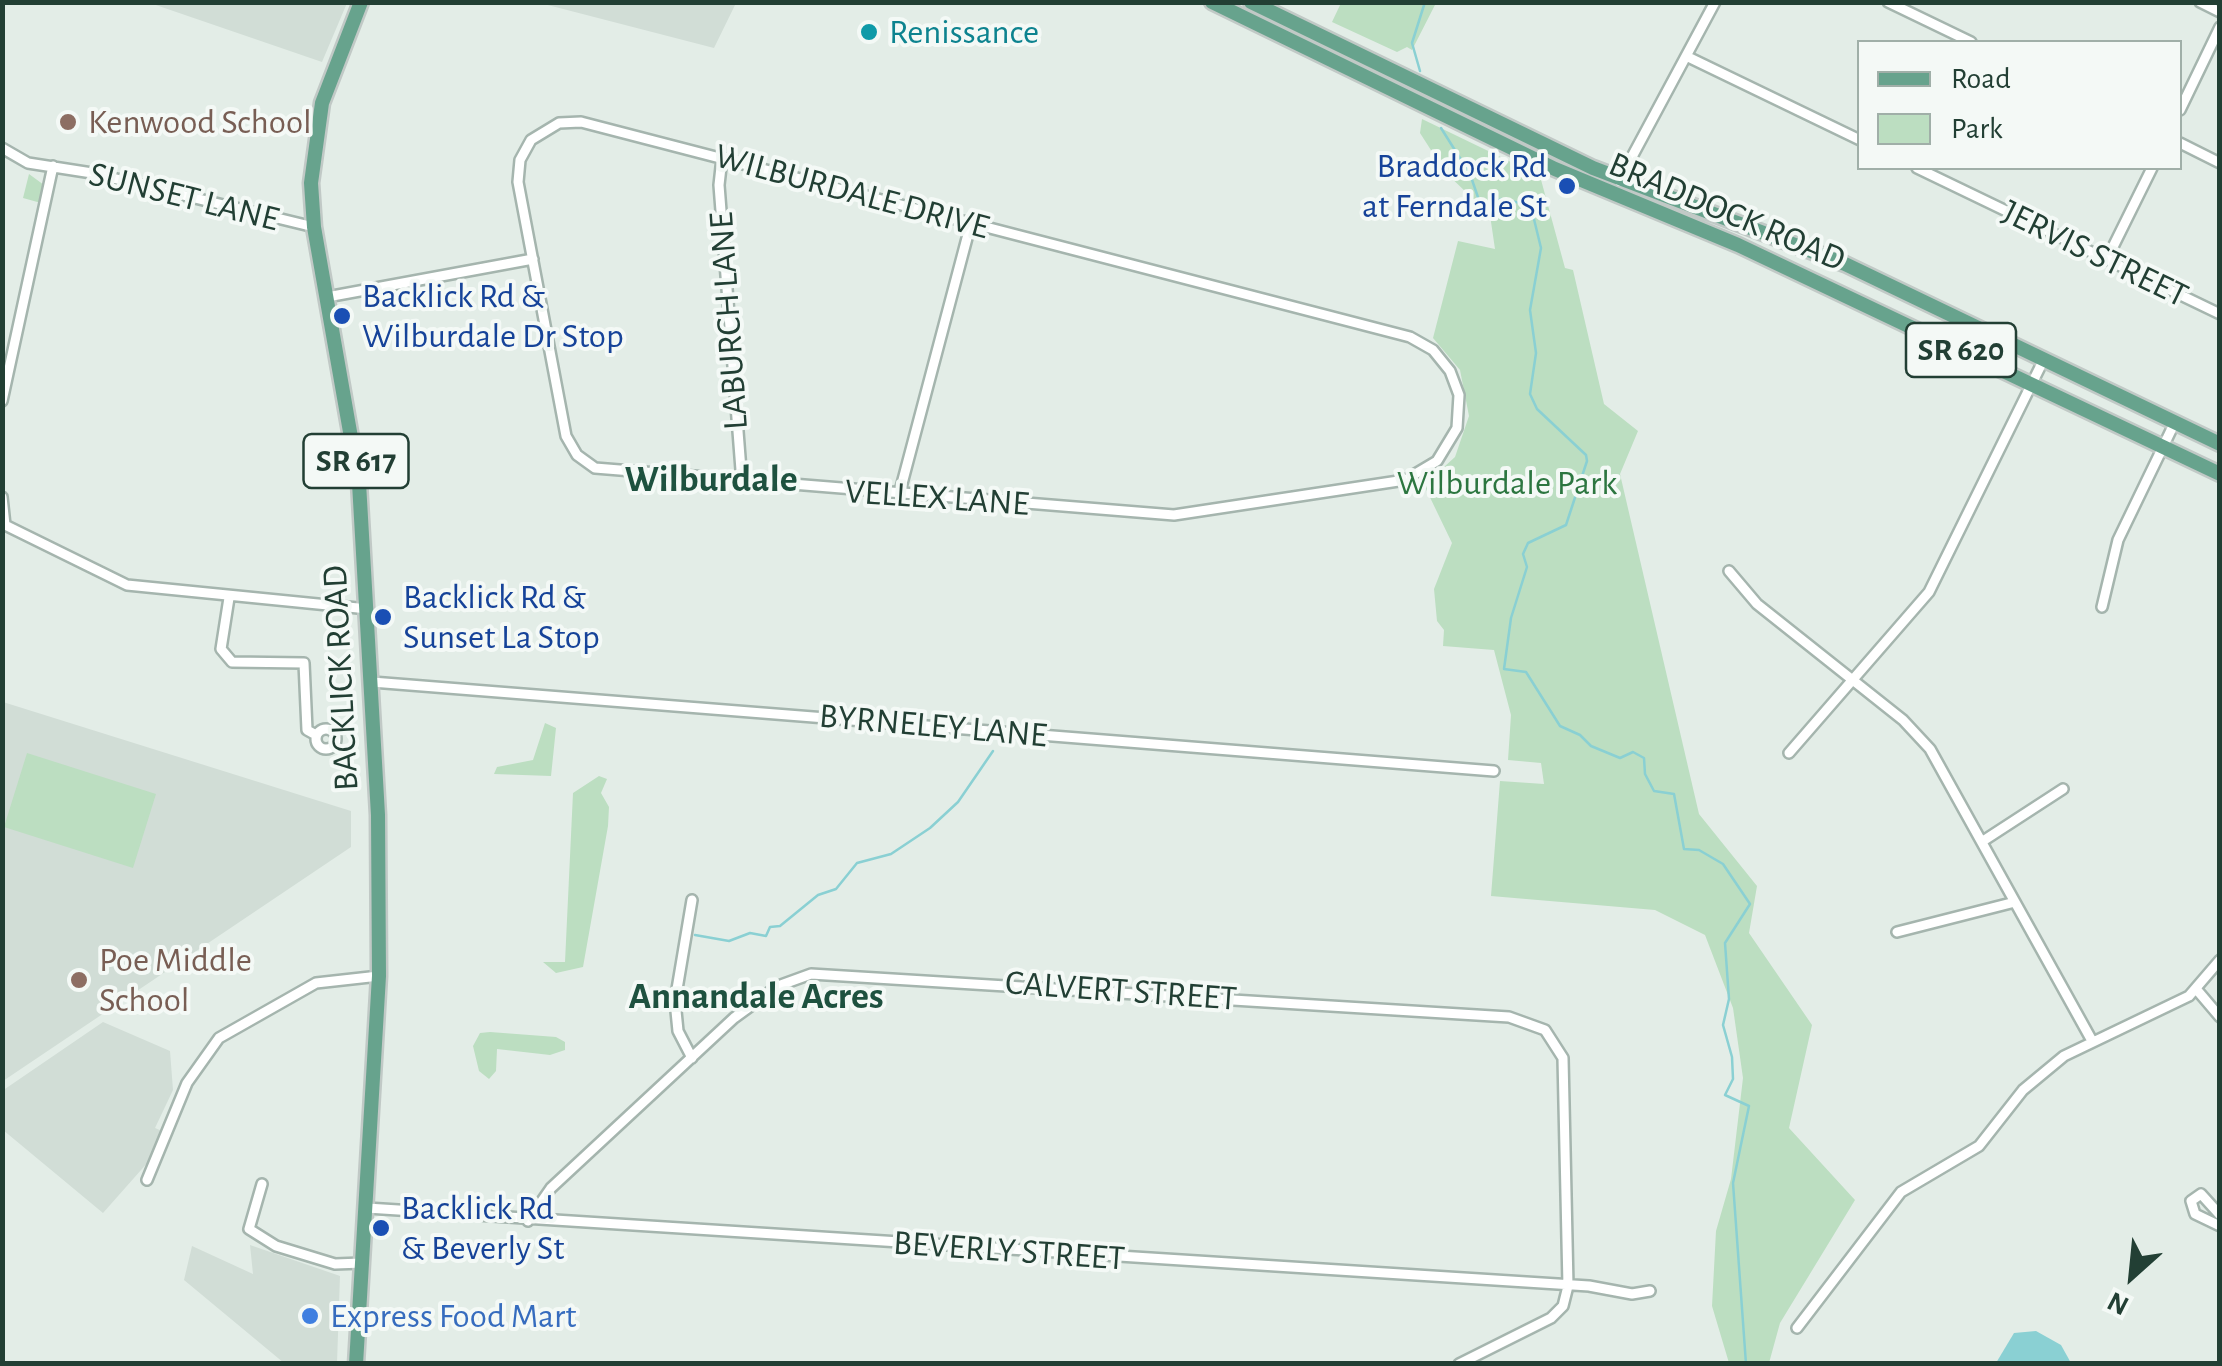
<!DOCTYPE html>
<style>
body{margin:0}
#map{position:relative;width:2222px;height:1366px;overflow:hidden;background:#e3ede7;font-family:"Alegreya Sans",sans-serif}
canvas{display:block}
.frame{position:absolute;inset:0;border:5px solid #223f34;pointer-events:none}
.legend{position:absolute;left:1857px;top:40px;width:325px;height:130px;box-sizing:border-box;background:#f4f9f6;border:2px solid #a0afa8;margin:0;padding:12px 18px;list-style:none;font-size:30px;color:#223f34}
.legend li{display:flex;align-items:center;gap:20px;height:50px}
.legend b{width:50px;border:2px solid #a0afa8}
.north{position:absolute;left:2082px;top:1226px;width:100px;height:100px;-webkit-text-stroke:8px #f4f9f6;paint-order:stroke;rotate:207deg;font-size:28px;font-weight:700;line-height:40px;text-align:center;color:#223f34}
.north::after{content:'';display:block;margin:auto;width:35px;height:45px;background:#223f34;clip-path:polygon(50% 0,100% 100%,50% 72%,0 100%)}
</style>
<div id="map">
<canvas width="2222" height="1366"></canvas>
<div class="frame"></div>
<ul class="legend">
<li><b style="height:12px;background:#67a38d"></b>Road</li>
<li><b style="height:28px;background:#bcdec1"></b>Park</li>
</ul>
<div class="north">N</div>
</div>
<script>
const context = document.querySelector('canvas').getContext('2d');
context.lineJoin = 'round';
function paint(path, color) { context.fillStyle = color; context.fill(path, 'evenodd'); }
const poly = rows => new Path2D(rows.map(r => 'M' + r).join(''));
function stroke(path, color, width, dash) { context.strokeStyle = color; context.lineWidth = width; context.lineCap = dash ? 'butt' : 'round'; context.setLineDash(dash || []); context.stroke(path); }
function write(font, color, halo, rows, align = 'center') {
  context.font = font + ' "Alegreya Sans",sans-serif'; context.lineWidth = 8; context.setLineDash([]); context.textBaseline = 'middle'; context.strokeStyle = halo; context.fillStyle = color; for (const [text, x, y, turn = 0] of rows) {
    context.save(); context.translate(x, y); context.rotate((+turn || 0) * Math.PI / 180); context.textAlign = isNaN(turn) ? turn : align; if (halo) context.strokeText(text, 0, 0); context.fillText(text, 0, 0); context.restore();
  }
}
const built = poly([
 [150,3,347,3,322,62],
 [540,3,736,3,714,48],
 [3,702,351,811,351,847,3,1081],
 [103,1022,170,1051,173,1090,155,1128,162,1131,149,1161,103,1213,3,1130,2,1091],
 [250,1245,340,1276,337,1363,284,1363,184,1280,192,1246,253,1274]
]);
const green = poly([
 [1341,3,1341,2,1436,3,1412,50,1407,47,1397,52,1332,22],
 [1422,119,1540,176,1565,268,1573,270,1604,404,1638,431,1620,474,1699,814,1757,886,1749,933,1812,1025,1789,1128,1855,1200,1780,1323,1769,1363,1729,1363,1712,1306,1716,1231,1731,1179,1743,1078,1733,1008,1705,935,1655,910,1491,896,1500,781,1544,784,1541,763,1508,760,1511,715,1494,650,1443,646,1444,630,1437,621,1434,589,1452,543,1424,485,1455,457,1469,416,1460,370,1433,338,1458,241,1495,249,1490,215,1445,172,1420,133],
 [29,174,44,185,41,203,23,198],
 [545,723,556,728,551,776,494,774,497,767,533,760],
 [27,753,156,794,133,868,4,827],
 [599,776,607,779,601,793,609,807,608,826,583,967,556,973,543,962,565,962,573,793],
 [490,1032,556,1037,565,1042,565,1050,550,1055,497,1049,496,1071,489,1079,479,1071,473,1046,480,1033]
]);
const water = poly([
 [2036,1331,2061,1345,2071,1363,1996,1363,2014,1333]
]);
const stream = poly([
 [1420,71,1412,43,1425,2],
 [1441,128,1470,174,1482,209,1501,199,1525,204,1532,211,1541,248,1530,310,1536,353,1530,394,1537,409,1586,455,1587,461,1566,525,1528,543,1523,554,1527,567,1511,618,1504,669,1526,672,1560,726,1580,735,1591,746,1620,758,1633,752,1644,758,1645,774,1654,791,1674,794,1684,849,1699,850,1723,864,1750,904,1725,943,1729,999,1723,1025,1732,1057,1733,1079,1725,1095,1749,1106,1733,1183,1746,1364],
 [695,935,729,941,750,933,766,936,770,927,780,926,818,895,836,889,857,863,891,854,930,828,958,802,993,751]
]);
const minor = poly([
 [1888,2,1971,42],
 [2200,2,2220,12],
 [1686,56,1860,140],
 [2180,110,2220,27],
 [581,122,1410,337,1433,350,1450,371,1459,395,1457,428,1437,461,1405,480,1174,515,595,468,577,455,566,436,518,182,520,160,531,140,559,123,581,122],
 [2180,143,2220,163],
 [2,148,28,163,92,173,314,227],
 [722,158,719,185,742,483],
 [1917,168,2220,314],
 [1619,181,1715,2],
 [2107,259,2152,168],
 [327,297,533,259],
 [2,401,53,166],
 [899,495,971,223],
 [2,497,5,525,127,585,368,609],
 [1729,571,1757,604,1903,720,1930,749,2091,1039],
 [229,598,221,649,232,662,304,663,307,730,316,735],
 [2102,607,2118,540,2175,422],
 [372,682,1494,771],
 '316 739a10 10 0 1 1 20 0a10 10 0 1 1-20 0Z',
 [1789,753,1929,592,2044,359],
 [1983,841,2063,789],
 [1897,932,2015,902],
 [2197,990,2220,1017],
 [692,1058,678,1031,675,1001,692,900],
 [147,1180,187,1083,219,1038,316,983,379,976],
 [262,1184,249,1229,276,1246,335,1264,362,1263],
 [367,1208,1589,1286,1632,1294,1650,1291],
 [2220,1215,2201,1194,2191,1201,2195,1214,2220,1226],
 [528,1221,551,1188,734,1018,778,986,811,974,1509,1017,1545,1030,1563,1058,1568,1286,1563,1306,1551,1318,1459,1364],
 [1797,1328,1901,1192,1979,1146,2023,1090,2064,1056,2189,996,2220,960]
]);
const primary = poly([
 [1212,2,1555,169,1738,245,2220,474],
 [1251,2,1593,168,1845,264,2220,444],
 [356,1364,379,976,378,815,359,483,314,227,311,183,322,103,361,2]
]);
const markers = [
 [869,32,10,"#0f9aa8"],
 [68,122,10,"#8d6e63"],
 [1567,186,10,"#1a4fb4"],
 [342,316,10,"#1a4fb4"],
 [383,617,10,"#1a4fb4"],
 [79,980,10,"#8d6e63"],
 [381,1228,10,"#1a4fb4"],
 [310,1316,10,"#3f7fe0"]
];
const shields = [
 [1961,350,110],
 [356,461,105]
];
const shieldNames = [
 ["SR 620",1961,350],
 ["SR 617",356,461]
];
const cultureNames = [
 ["Renissance",889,32]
];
const educationNames = [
 ["Kenwood School",88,122],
 ["Poe Middle",99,960],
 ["School",99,1000]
];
const transitNames = [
 ["Braddock Rd",1547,166,"right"],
 ["at Ferndale St",1547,206,"right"],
 ["Backlick Rd &",362,296],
 ["Wilburdale Dr Stop",362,336],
 ["Backlick Rd &",403,597],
 ["Sunset La Stop",403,637],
 ["Backlick Rd",401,1208],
 ["& Beverly St",401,1248]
];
const streetNames = [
 ["WILBURDALE DRIVE",852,192,15],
 ["SUNSET LANE",184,197,14],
 ["BRADDOCK ROAD",1727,212,23],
 ["JERVIS STREET",2095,254,26],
 ["LABURCH LANE",729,321,-94],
 ["VELLEX LANE",937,498,4],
 ["BACKLICK ROAD",341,678,-93],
 ["BYRNELEY LANE",933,726,5],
 ["CALVERT STREET",1121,991,4],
 ["BEVERLY STREET",1009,1251,4]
];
const parkNames = [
 ["Wilburdale Park",1507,483]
];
const shopNames = [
 ["Express Food Mart",330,1316]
];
const neighbourhoodNames = [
 ["Wilburdale",711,480],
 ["Annandale Acres",756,997]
];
paint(built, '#d1ddd6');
paint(green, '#bcdec1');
paint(water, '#8ad0d3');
stroke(stream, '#8ad0d3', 2.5);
stroke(minor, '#a5b5ae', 14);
stroke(primary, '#c1c9c6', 19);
stroke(minor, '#fff', 9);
stroke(primary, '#67a38d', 14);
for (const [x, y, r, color] of markers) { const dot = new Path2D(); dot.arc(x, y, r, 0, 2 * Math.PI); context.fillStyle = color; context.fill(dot); stroke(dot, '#f4f9f6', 4); }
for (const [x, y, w] of shields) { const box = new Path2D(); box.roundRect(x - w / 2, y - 27, w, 54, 8); context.fillStyle = '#f4f9f6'; context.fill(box); stroke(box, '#223f34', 2.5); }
write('bold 32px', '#223f34', null, shieldNames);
write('35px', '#0d838f', '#f4f9f6', cultureNames, 'left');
write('35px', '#785e54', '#f4f9f6', educationNames, 'left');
write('35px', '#164399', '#f4f9f6', transitNames, 'left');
write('35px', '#223f34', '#f4f9f6', streetNames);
write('35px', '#2c7640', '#f4f9f6', parkNames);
write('35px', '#366cbe', '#f4f9f6', shopNames, 'left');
write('bold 38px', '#1e513f', '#f4f9f6', neighbourhoodNames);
</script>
